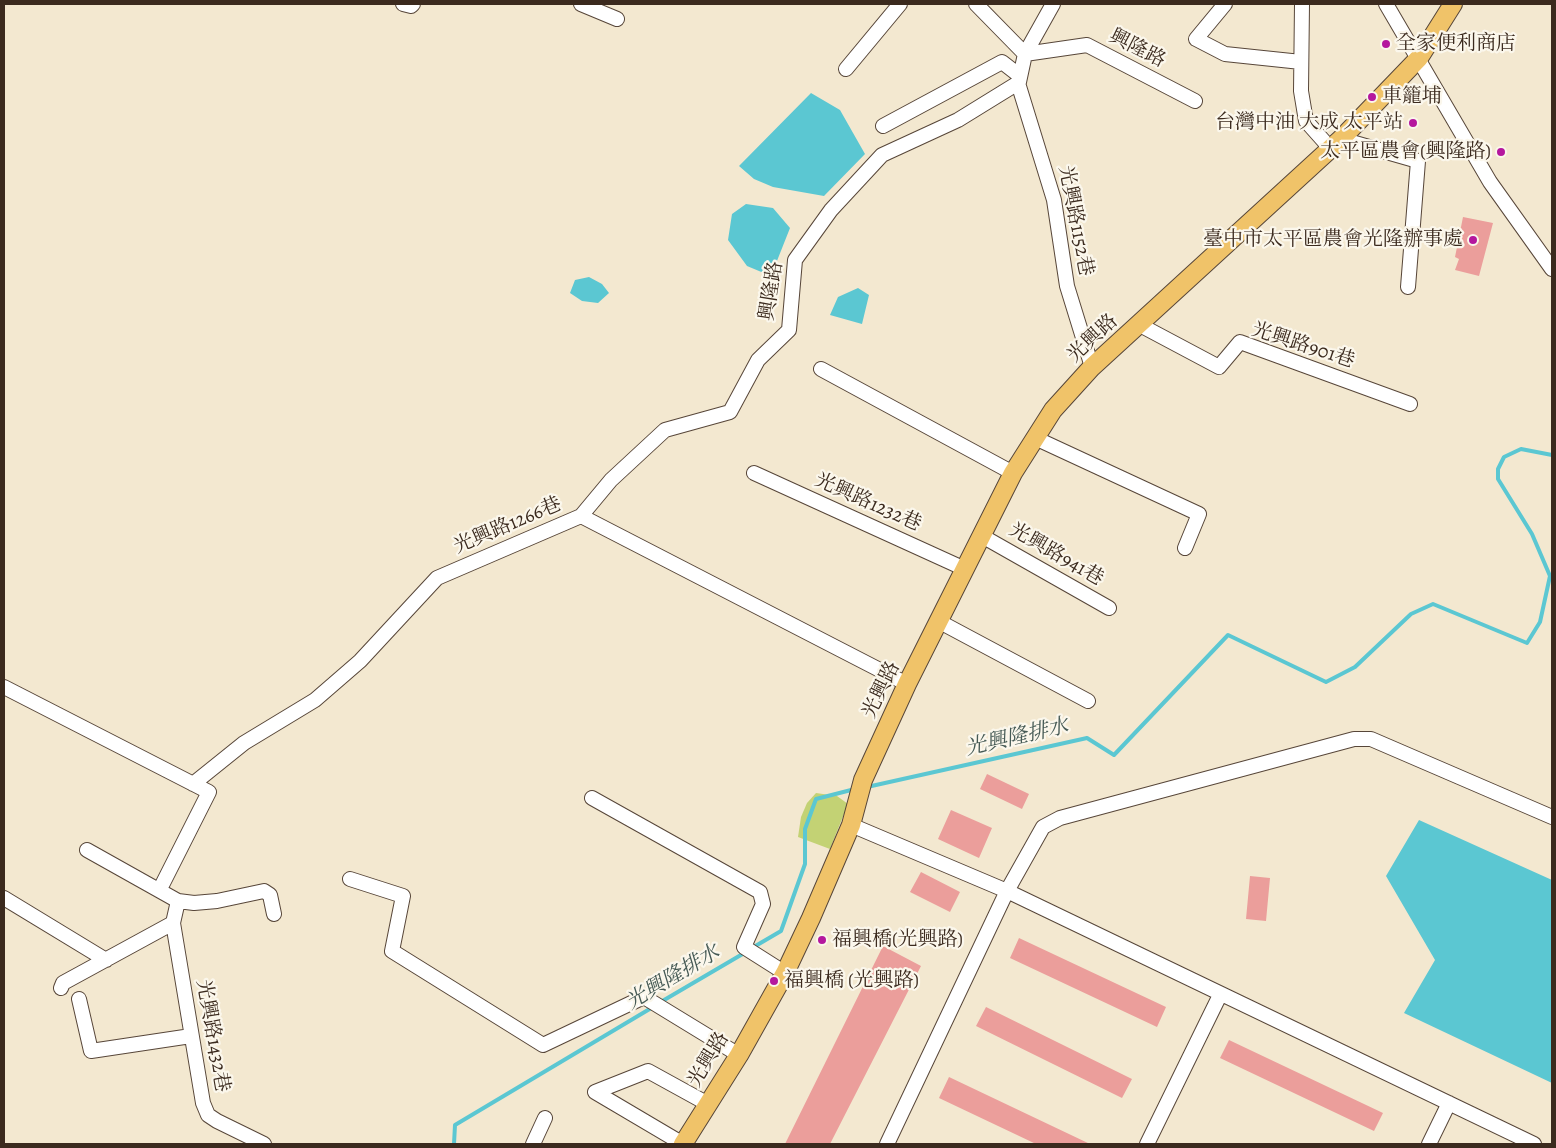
<!DOCTYPE html>
<meta charset="utf-8">
<style>
body{margin:0}
#map{position:relative;width:1556px;height:1148px;overflow:hidden;background:#f3e8d0;font-family:Alegreya,serif}
canvas{display:block}
.frame{position:absolute;inset:0;border:5px solid #3b2a1e;pointer-events:none}
</style>
<div id="map">
<canvas width="1556" height="1148"></canvas>
<div class="frame"></div>
</div>
<script>
const context = document.querySelector('canvas').getContext('2d');
context.lineJoin = 'round';
function paint(path, color) { context.fillStyle = color; context.fill(path, 'evenodd'); }
const poly = rows => new Path2D(rows.map(r => 'M' + r).join(''));
function stroke(path, color, width, dash) { context.strokeStyle = color; context.lineWidth = width; context.lineCap = dash ? 'butt' : 'round'; context.setLineDash(dash || []); context.stroke(path); }
function write(font, color, halo, rows, align = 'center') {
  context.font = font + ' Alegreya,"Noto Serif TC",serif'; context.lineWidth = 4.5; context.setLineDash([]); context.textBaseline = 'middle'; context.strokeStyle = halo; context.fillStyle = color; for (const [text, x, y, turn = 0] of rows) {
    context.save(); context.translate(x, y); context.rotate((+turn || 0) * Math.PI / 180); context.textAlign = isNaN(turn) ? turn : align; if (halo) context.strokeText(text, 0, 0); context.fillText(text, 0, 0); context.restore();
  }
}
const green = poly([
 [816,793,837,796,848,804,830,849,798,837,801,817,807,803]
]);
const water = poly([
 [811,93,840,110,865,154,824,196,773,187,754,179,739,166],
 [746,204,773,208,790,228,771,276,747,266,728,240,732,214],
 [589,277,602,284,609,293,598,303,582,301,570,293,575,280],
 [858,288,869,295,862,324,830,315,838,297],
 [1419,820,1552,880,1552,1083,1404,1013,1435,960,1386,876]
]);
const stream = poly([
 [867,787,1087,738,1114,755,1228,635,1326,682,1355,667,1411,614,1433,604,1527,643,1540,622,1550,576,1532,534,1498,479,1498,469,1504,457,1521,449,1552,455],
 [752,948,781,931,805,864,805,829,816,799,855,789],
 [659,1003,746,952],
 [454,1144,455,1125,653,1007]
]);
const building = poly([
 [1463,217,1493,223,1479,276,1455,270,1459,259,1455,257],
 [987,774,1029,794,1022,809,980,789],
 [951,810,992,828,979,858,938,839],
 [921,872,960,892,950,912,910,892],
 [1250,876,1270,878,1266,921,1246,919],
 [1019,938,1166,1007,1157,1027,1010,958],
 [883,946,921,966,830,1144,785,1144],
 [986,1007,1132,1079,1122,1098,976,1026],
 [1229,1040,1383,1113,1374,1131,1220,1058],
 [949,1077,1090,1144,1036,1144,939,1098]
]);
const minor = poly([
 [403,4,411,6,413,4],
 [581,4,617,19],
 [976,4,1025,54,1019,82],
 [1225,4,1196,39,1225,54,1301,62],
 [1302,4,1301,91,1306,121,1330,148],
 [1386,4,1490,182,1552,269],
 [1025,54,1087,45,1195,101],
 [1025,54,1053,4],
 [846,69,900,4],
 [1018,83,1054,200,1067,286,1092,367],
 [883,126,1002,62,1020,76],
 [1341,139,1418,161,1408,287],
 [1140,325,1219,367,1240,342,1410,404],
 [821,369,1013,473],
 [1035,438,1199,514,1185,548],
 [754,473,965,569],
 [581,516,611,480,665,430,730,412,758,360,789,330,795,260,831,210,882,155,958,120,1018,83],
 [982,536,1109,608],
 [940,622,1088,701],
 [4,687,209,792,160,889],
 [193,784,244,743,315,700,360,661,437,578,581,516,907,684],
 [592,798,760,892,763,904,744,947,785,973],
 [851,825,1007,891,1534,1144],
 [87,850,178,901,194,903,217,901,264,891,270,895,274,914],
 [350,879,403,896,392,951,543,1045,644,997,739,1055],
 [4,898,106,960],
 [178,901,173,923,203,1103,208,1115,217,1121,264,1144],
 [61,988,63,983,173,923],
 [79,999,91,1051,191,1036],
 [595,1092,648,1071,708,1104],
 [595,1092,683,1144],
 [533,1144,545,1118],
 [887,1144,1007,891,1043,827,1060,818,1354,739,1371,739,1552,817],
 [1147,1144,1220,995],
 [1429,1144,1449,1103]
]);
const major = poly([
 [683,1144,739,1055,785,973,811,918,851,825,863,780,907,684,1013,473,1053,410,1092,367,1341,139,1419,58,1453,4]
]);
const markers = [
 [1386,44,5,"#b5179e"],
 [1372,97,5,"#b5179e"],
 [1413,123,5,"#b5179e"],
 [1501,152,5,"#b5179e"],
 [1473,240,5,"#b5179e"],
 [822,940,5,"#b5179e"],
 [774,981,5,"#b5179e"]
];
const poiNames = [
 ["全家便利商店",1396,44],
 ["車籠埔",1382,97],
 ["台灣中油 大成 太平站",1403,123,"right"],
 ["太平區農會(興隆路)",1491,152,"right"],
 ["臺中市太平區農會光隆辦事處",1463,240,"right"],
 ["福興橋(光興路)",832,940],
 ["福興橋 (光興路)",784,981]
];
const streetNames = [
 ["興隆路",1137,49,27],
 ["光興路1152巷",1075,221,79],
 ["興隆路",772,291,-81],
 ["光興路",1093,339,-43],
 ["光興路901巷",1303,346,18],
 ["光興路1232巷",868,503,24],
 ["光興路1266巷",508,526,-23],
 ["光興路941巷",1056,555,30],
 ["光興路",882,690,-64],
 ["光興路1432巷",212,1036,80],
 ["光興路",709,1060,-59]
];
const waterNames = [
 ["光興隆排水",1017,738,-13],
 ["光興隆排水",673,978,-31]
];
paint(green, '#c3d274');
paint(water, '#5bc7d2');
stroke(stream, '#5bc7d2', 4);
paint(building, '#eb9e9b');
stroke(minor, '#574639', 16);
stroke(major, '#574639', 20);
stroke(minor, '#fff', 14);
stroke(major, '#f0c369', 18);
for (const [x, y, r, color] of markers) { const dot = new Path2D(); dot.arc(x, y, r, 0, 2 * Math.PI); context.fillStyle = color; context.fill(dot); stroke(dot, '#fbf7ec', 2); }
write('20px', '#3b2a1e', '#fbf7ec', poiNames, 'left');
write('20px', '#3b2a1e', '#fbf7ec', streetNames);
write('italic 21px', '#455954', '#fbf7ec', waterNames);
</script>
